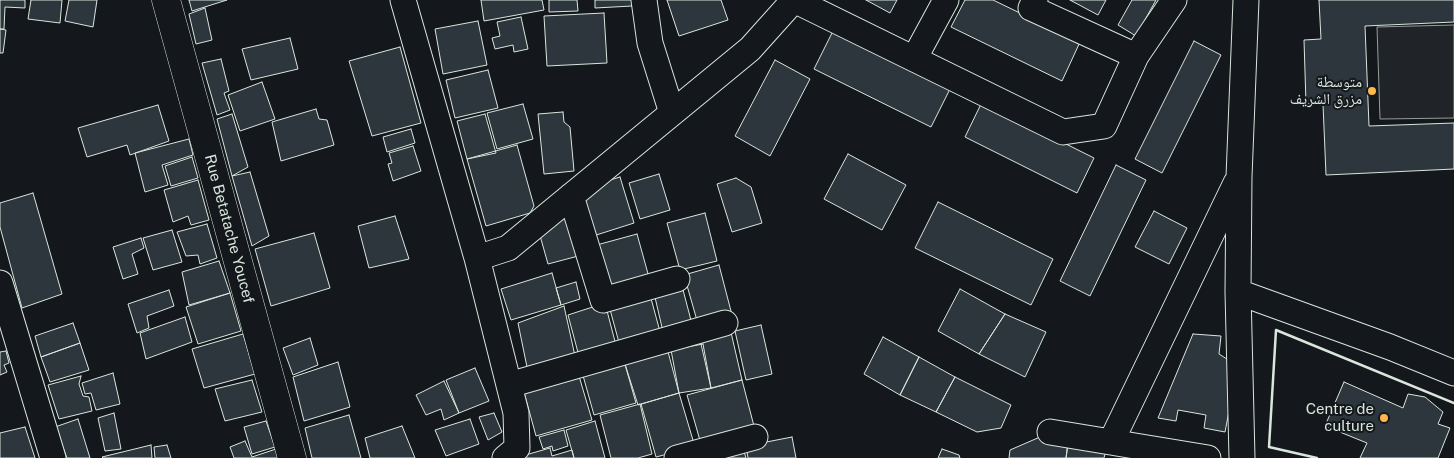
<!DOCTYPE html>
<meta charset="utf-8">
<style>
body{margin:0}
canvas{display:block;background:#14181c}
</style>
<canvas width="1454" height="458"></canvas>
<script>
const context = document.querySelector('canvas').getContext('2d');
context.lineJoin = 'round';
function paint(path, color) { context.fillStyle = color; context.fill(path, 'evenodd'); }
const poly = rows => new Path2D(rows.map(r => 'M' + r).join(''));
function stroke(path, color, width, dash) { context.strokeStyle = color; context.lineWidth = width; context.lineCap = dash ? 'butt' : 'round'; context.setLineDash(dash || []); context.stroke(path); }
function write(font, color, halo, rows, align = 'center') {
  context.font = font + ' "Public Sans","Noto Naskh Arabic",sans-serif'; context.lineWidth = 4; context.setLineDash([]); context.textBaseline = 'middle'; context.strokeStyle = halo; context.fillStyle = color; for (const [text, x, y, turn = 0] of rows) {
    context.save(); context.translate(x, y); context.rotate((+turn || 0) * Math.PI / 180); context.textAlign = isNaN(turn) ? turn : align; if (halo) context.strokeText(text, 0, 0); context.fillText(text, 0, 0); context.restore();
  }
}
const green = poly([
 [1454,25,1454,118,1380,119,1377,27,1454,25]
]);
const building = poly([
 [0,0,25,0,25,8,5,7,4,29,0,29,0,0],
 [31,0,62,0,60,23,28,19,31,0],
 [69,0,97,0,93,27,65,21,69,0],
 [189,0,227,0,192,11,189,0],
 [481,0,542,0,544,10,484,21,481,0],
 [549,0,577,0,578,11,549,12,549,0],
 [595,0,632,0,632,6,595,8,595,0],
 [667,0,721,0,728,20,679,36,667,0],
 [866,0,897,0,890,13,866,0],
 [965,0,993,0,1080,42,1062,81,951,27,965,0],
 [1070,0,1106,0,1098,15,1070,0],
 [1132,0,1156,0,1136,36,1118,25,1132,0],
 [1319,0,1454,0,1454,22,1365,26,1369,126,1454,123,1454,169,1326,175,1323,104,1306,104,1304,40,1321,39,1319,0],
 [205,8,212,40,196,44,189,14,205,8],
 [604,13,607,63,547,66,544,16,604,13],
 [521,17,528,49,514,52,513,45,495,49,492,38,500,36,497,22,521,17],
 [478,21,487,65,443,74,435,29,478,21],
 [835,27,952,85,931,127,814,69,835,27],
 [0,29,6,30,3,53,0,53,0,29],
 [290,38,298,69,251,80,242,49,290,38],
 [1194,41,1221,55,1162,173,1135,159,1194,41],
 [400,47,421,123,372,136,349,61,400,47],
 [221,59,229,91,224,93,230,110,217,115,202,63,221,59],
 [775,60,810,79,770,156,735,136,775,60],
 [488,70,498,108,455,118,446,80,488,70],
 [262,82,275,119,240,131,228,95,262,82],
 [982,102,1094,158,1077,193,965,137,982,102],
 [523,104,533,139,497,149,487,113,523,104],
 [158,105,169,141,130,155,127,145,87,157,78,128,158,105],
 [316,109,319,119,327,120,334,145,281,161,272,122,316,109],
 [563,112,564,122,570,127,574,171,544,174,538,114,563,112],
 [232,114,248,167,232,176,217,119,232,114],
 [485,114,496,153,467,159,457,121,485,114],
 [411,129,415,143,387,152,383,137,411,129],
 [189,139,193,155,162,165,168,185,145,192,135,153,189,139],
 [517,145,534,206,530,213,486,226,467,159,517,145],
 [413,146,421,171,393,181,388,164,392,163,389,153,413,146],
 [848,154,906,185,882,230,824,199,848,154],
 [192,157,198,178,171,186,165,166,192,157],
 [1116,165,1146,180,1090,296,1060,281,1116,165],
 [250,172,269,236,252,246,232,176,250,172],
 [659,174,670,210,640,219,629,183,659,174],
 [620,177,634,223,590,237,578,198,590,186,620,177],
 [736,178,751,187,762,223,732,232,717,184,736,178],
 [198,180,209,220,191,225,188,216,173,222,164,190,198,180],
 [33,193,62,294,22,308,0,227,0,203,33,193],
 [938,202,1053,259,1031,305,915,248,938,202],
 [569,208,582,255,548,264,539,232,569,208],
 [1154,211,1187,228,1169,264,1135,247,1154,211],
 [705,213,717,261,680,270,667,223,705,213],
 [395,216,409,259,369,268,358,226,395,216],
 [207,224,217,258,200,264,198,255,186,256,177,232,207,224],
 [172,230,182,262,153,270,143,238,172,230],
 [314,233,330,288,271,306,255,249,314,233],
 [637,234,650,281,606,294,593,246,637,234],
 [141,238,144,248,132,254,138,274,123,279,113,247,141,238],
 [219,261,230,293,189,305,182,272,219,261],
 [719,265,732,315,698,324,684,275,719,265],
 [552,273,561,305,511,320,501,289,552,273],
 [576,282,580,299,561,305,556,288,576,282],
 [682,286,693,328,664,336,654,293,682,286],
 [960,289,1005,314,979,354,938,331,960,289],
 [169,290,174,306,147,316,149,328,137,333,128,304,169,290],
 [649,291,662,339,621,350,608,302,649,291],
 [230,293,241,331,198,344,186,307,230,293],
 [605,303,618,353,580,360,568,315,605,303],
 [564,306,575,356,527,367,518,323,564,306],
 [1005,314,1046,332,1025,377,979,354,1005,314],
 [185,317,192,342,146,359,140,333,185,317],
 [73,323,80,343,41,357,35,336,73,323],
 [761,325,772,374,746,380,735,331,761,325],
 [730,328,742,380,711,388,699,335,730,328],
 [243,334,255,374,204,388,192,349,243,334],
 [1193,334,1221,336,1219,354,1230,361,1232,395,1225,432,1204,428,1206,415,1178,410,1176,421,1158,418,1193,334],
 [883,337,919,357,900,395,864,374,883,337],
 [310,338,318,365,293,375,283,348,310,338],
 [80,343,89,370,50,382,41,357,80,343],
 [703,344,711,388,679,393,671,350,703,344],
 [667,348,679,393,638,405,624,361,667,348],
 [6,351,9,363,4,365,7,372,0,375,0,352,6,351],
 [919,357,955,377,936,412,900,395,919,357],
 [624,361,636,403,594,415,582,372,624,361],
 [338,362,350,407,304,421,293,377,338,362],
 [475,368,489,401,459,413,446,380,475,368],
 [113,373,120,404,96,410,91,393,85,394,82,383,113,373],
 [81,376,79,384,83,396,89,397,92,411,59,419,48,385,81,376],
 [579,376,592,420,536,436,524,392,579,376],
 [955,377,1011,405,1001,428,977,432,936,412,955,377],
 [252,380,262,412,225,421,215,389,252,380],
 [742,380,755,430,701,444,687,395,742,380],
 [444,381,459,413,444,420,441,409,426,415,416,395,444,381],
 [1344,382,1403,408,1408,394,1425,397,1443,412,1438,424,1450,428,1438,458,1360,458,1367,443,1325,426,1344,382],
 [679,393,695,447,656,457,641,404,679,393],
 [640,404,652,454,638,458,611,458,600,415,640,404],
 [114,413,121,449,105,451,98,418,114,413],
 [494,413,502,432,488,440,479,417,494,413],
 [349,415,361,458,312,458,305,428,349,415],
 [78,419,90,458,67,458,55,427,78,419],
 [470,419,479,444,446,456,435,430,470,419],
 [266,421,275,447,252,454,244,427,266,421],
 [595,421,605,458,574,458,566,430,595,421],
 [402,426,415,458,370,458,365,438,402,426],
 [25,427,35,458,0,458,0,433,25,427],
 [564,430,568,446,553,451,552,446,543,449,539,437,564,430],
 [792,437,796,458,748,458,746,446,792,437],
 [1040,437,1068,443,1066,458,1009,458,1010,450,1040,437],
 [245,441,252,457,279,448,282,458,234,458,230,447,245,441],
 [1068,443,1106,450,1104,458,1066,458,1068,443],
 [151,445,152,458,103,458,102,457,151,445],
 [167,445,171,458,155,458,154,447,167,445],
 [550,448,552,456,572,450,574,458,523,458,522,456,550,448],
 [743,448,746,458,702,458,743,448],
 [942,449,959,455,960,458,938,458,942,449]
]);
const minor = poly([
 [403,0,477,258,516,413,517,448,505,458],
 [644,0,650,43,672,113],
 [794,0,1063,132,1104,126,1136,56,1174,0],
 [1035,0,1031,8,1136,56],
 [914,59,946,0],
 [571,196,603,300,677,279],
 [477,258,508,248,750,49,794,0],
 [0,283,53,458],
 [1238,292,1390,347,1454,373],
 [509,385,725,323],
 [1050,432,1208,458],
 [1111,442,1236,183],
 [677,458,755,437],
 [1242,458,1238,292,1239,177,1246,0]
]);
const major = poly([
 [166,0,292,458]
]);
const wall = poly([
 [1317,458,1269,447,1276,330,1454,403]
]);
const markers = [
 [1372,91,5,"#ffb74d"],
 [1384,418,5,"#ffb74d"]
];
const poiNames = [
 ["متوسطة",1362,82],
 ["مزرق الشريف",1362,99],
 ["Centre de",1374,409],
 ["culture",1374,426]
];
const streetNames = [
 ["Rue Betatache Youcef",229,229,75]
];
paint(green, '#202428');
stroke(green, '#939e99', 1);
paint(building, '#2c363c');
stroke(building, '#d8e6dc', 1);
stroke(minor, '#d8e6dc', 27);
stroke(major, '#d8e6dc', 29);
stroke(minor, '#14181c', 25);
stroke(major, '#14181c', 28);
stroke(wall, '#d8e6dc', 2.5);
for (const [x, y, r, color] of markers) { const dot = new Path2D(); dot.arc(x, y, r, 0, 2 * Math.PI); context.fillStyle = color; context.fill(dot); stroke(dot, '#14181c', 2); }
write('15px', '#d8e6dc', '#14181c', poiNames, 'right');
write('15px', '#d8e6dc', '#14181c', streetNames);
</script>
